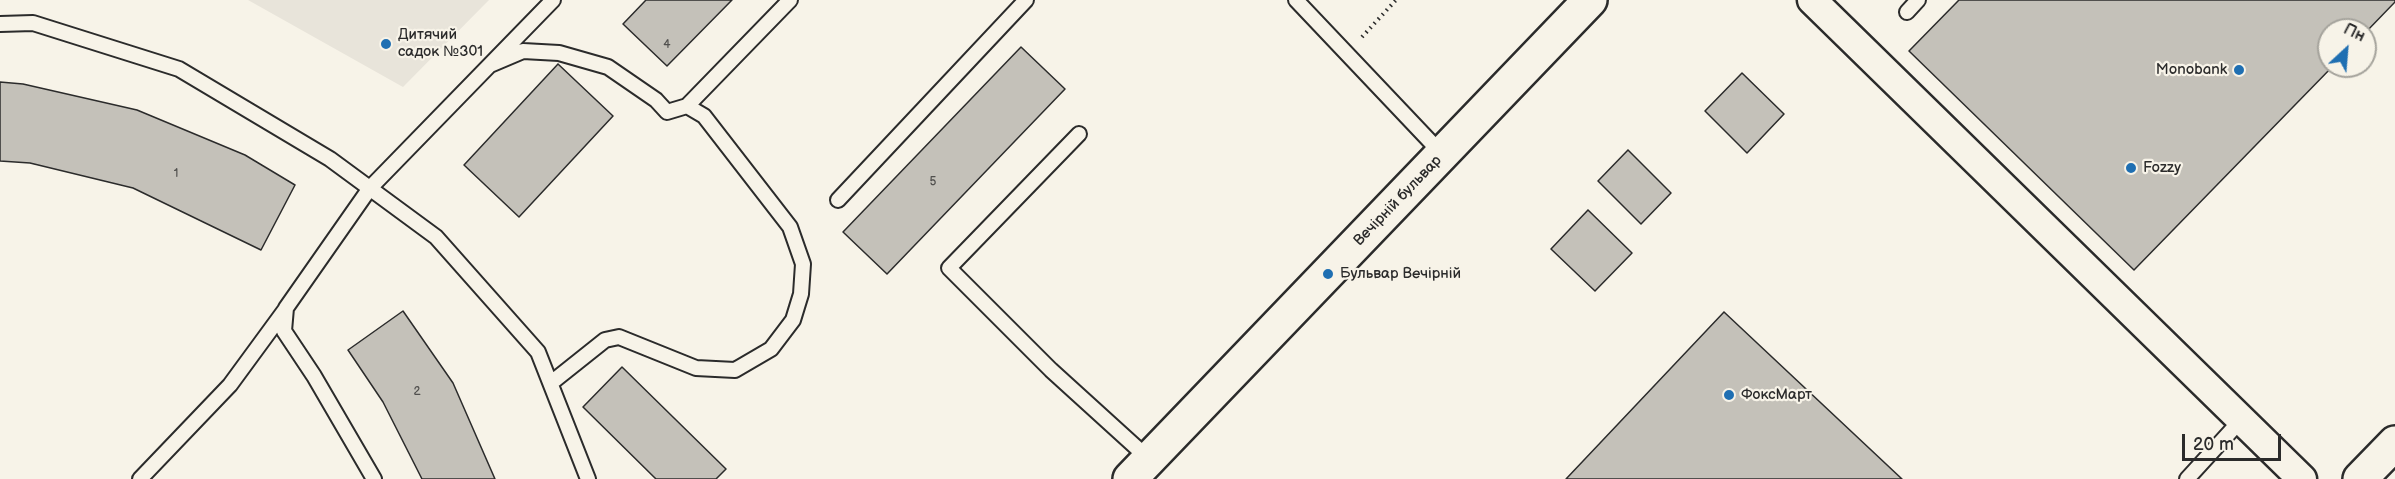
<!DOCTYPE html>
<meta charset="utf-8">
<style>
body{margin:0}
#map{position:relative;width:2395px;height:479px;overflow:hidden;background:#f7f3e8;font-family:"Balsamiq Sans",sans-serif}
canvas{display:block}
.north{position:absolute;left:2317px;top:18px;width:60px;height:60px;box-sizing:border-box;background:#f7f3e8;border:2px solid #a5a39c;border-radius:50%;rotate:26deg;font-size:16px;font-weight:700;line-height:24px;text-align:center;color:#2b2b2b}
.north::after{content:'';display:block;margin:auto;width:21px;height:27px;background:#1f6fb2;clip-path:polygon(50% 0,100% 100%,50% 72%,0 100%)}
.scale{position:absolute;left:2182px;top:434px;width:99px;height:27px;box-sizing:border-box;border:3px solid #2b2b2b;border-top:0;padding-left:8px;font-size:18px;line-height:21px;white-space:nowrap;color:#2b2b2b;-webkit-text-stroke:4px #f7f3e8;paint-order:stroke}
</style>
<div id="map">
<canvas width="2395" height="479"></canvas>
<div class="north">Пн</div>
<div class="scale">20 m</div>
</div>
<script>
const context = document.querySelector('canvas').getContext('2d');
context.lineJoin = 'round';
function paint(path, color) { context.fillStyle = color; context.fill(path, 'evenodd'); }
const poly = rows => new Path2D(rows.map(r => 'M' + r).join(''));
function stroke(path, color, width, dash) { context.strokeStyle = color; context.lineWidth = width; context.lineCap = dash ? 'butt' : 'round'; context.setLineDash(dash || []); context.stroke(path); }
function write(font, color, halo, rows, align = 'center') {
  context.font = font + ' "Balsamiq Sans",sans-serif'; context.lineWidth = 4.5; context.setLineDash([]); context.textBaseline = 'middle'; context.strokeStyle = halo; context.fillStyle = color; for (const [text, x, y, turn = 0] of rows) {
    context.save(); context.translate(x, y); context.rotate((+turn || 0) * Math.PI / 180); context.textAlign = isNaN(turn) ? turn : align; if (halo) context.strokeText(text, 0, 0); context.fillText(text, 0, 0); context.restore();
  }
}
const built = poly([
 [248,0,489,0,403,87]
]);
const building = poly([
 [646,0,732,0,667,66,623,24,646,0],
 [1959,0,2395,0,2395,2,2365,33,2365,30,2329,30,2329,66,2333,66,2134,270,1909,51,1959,0],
 [1021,47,1065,89,887,274,843,232,1021,47],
 [558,64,613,116,519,217,464,165,558,64],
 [1742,73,1784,114,1747,153,1705,111,1742,73],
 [0,82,23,84,137,110,245,155,295,185,261,250,133,188,30,163,0,161,0,82],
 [1628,150,1671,193,1641,224,1598,181,1628,150],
 [1588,210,1632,253,1595,291,1551,249,1588,210],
 [403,311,453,383,495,479,422,479,383,402,348,350,403,311],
 [1724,312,1902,479,1566,479,1724,312],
 [622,367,726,469,716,479,656,479,583,407,622,367]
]);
const path = poly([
 [1362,37,1396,0]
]);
const lane = poly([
 [1296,0,1443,155],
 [1907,12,1918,0],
 [0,24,33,23,179,69,330,159,436,237,538,352,588,479],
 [490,65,523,51,559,53,608,67,656,100,667,112,687,106,704,116,790,227,803,264,801,294,793,320,771,349,735,370,696,368,619,337,605,340,551,383],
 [687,106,790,0],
 [1079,134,949,268,1051,370,1149,459],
 [838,200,1026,0],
 [140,479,230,385,285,310],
 [374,479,314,376,284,331,286,308,370,188,553,0],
 [2187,479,2241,420]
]);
const street = poly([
 [1812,0,2302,479]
]);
const secondary = poly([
 [1130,479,1590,0]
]);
const primary = poly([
 [2360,479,2395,443]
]);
const markers = [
 [386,44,6,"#1f6fb2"],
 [2239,70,6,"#1f6fb2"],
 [2131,168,6,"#1f6fb2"],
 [1328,274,6,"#1f6fb2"],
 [1729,395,6,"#1f6fb2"]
];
const numberNames = [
 ["4",667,45],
 ["1",176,174],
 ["5",933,182],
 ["2",417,392]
];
const poiNames = [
 ["Дитячий",398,35],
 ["садок №301",398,52],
 ["Monobank",2227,70,"right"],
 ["Fozzy",2143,168],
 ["Бульвар Вечірній",1340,274],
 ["ФоксМарт",1741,395]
];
const streetNames = [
 ["Вечірній бульвар",1398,201,-46]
];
paint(built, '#e8e4da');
paint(building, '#c4c1b9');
stroke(building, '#2b2b2b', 1.5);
stroke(lane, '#2b2b2b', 18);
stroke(street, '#2b2b2b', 33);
stroke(secondary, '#2b2b2b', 38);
stroke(primary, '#2b2b2b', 38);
stroke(path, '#2b2b2b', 4, [1.5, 4.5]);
stroke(lane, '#f7f3e8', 14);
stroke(street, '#f7f3e8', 28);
stroke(secondary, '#f7f3e8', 33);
stroke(primary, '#f7f3e8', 33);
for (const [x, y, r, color] of markers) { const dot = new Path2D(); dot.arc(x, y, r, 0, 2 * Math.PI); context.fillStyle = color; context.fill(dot); stroke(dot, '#f7f3e8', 2); }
write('12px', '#51504e', null, numberNames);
write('15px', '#2b2b2b', '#f7f3e8', poiNames, 'left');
write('15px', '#2b2b2b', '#f7f3e8', streetNames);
</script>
